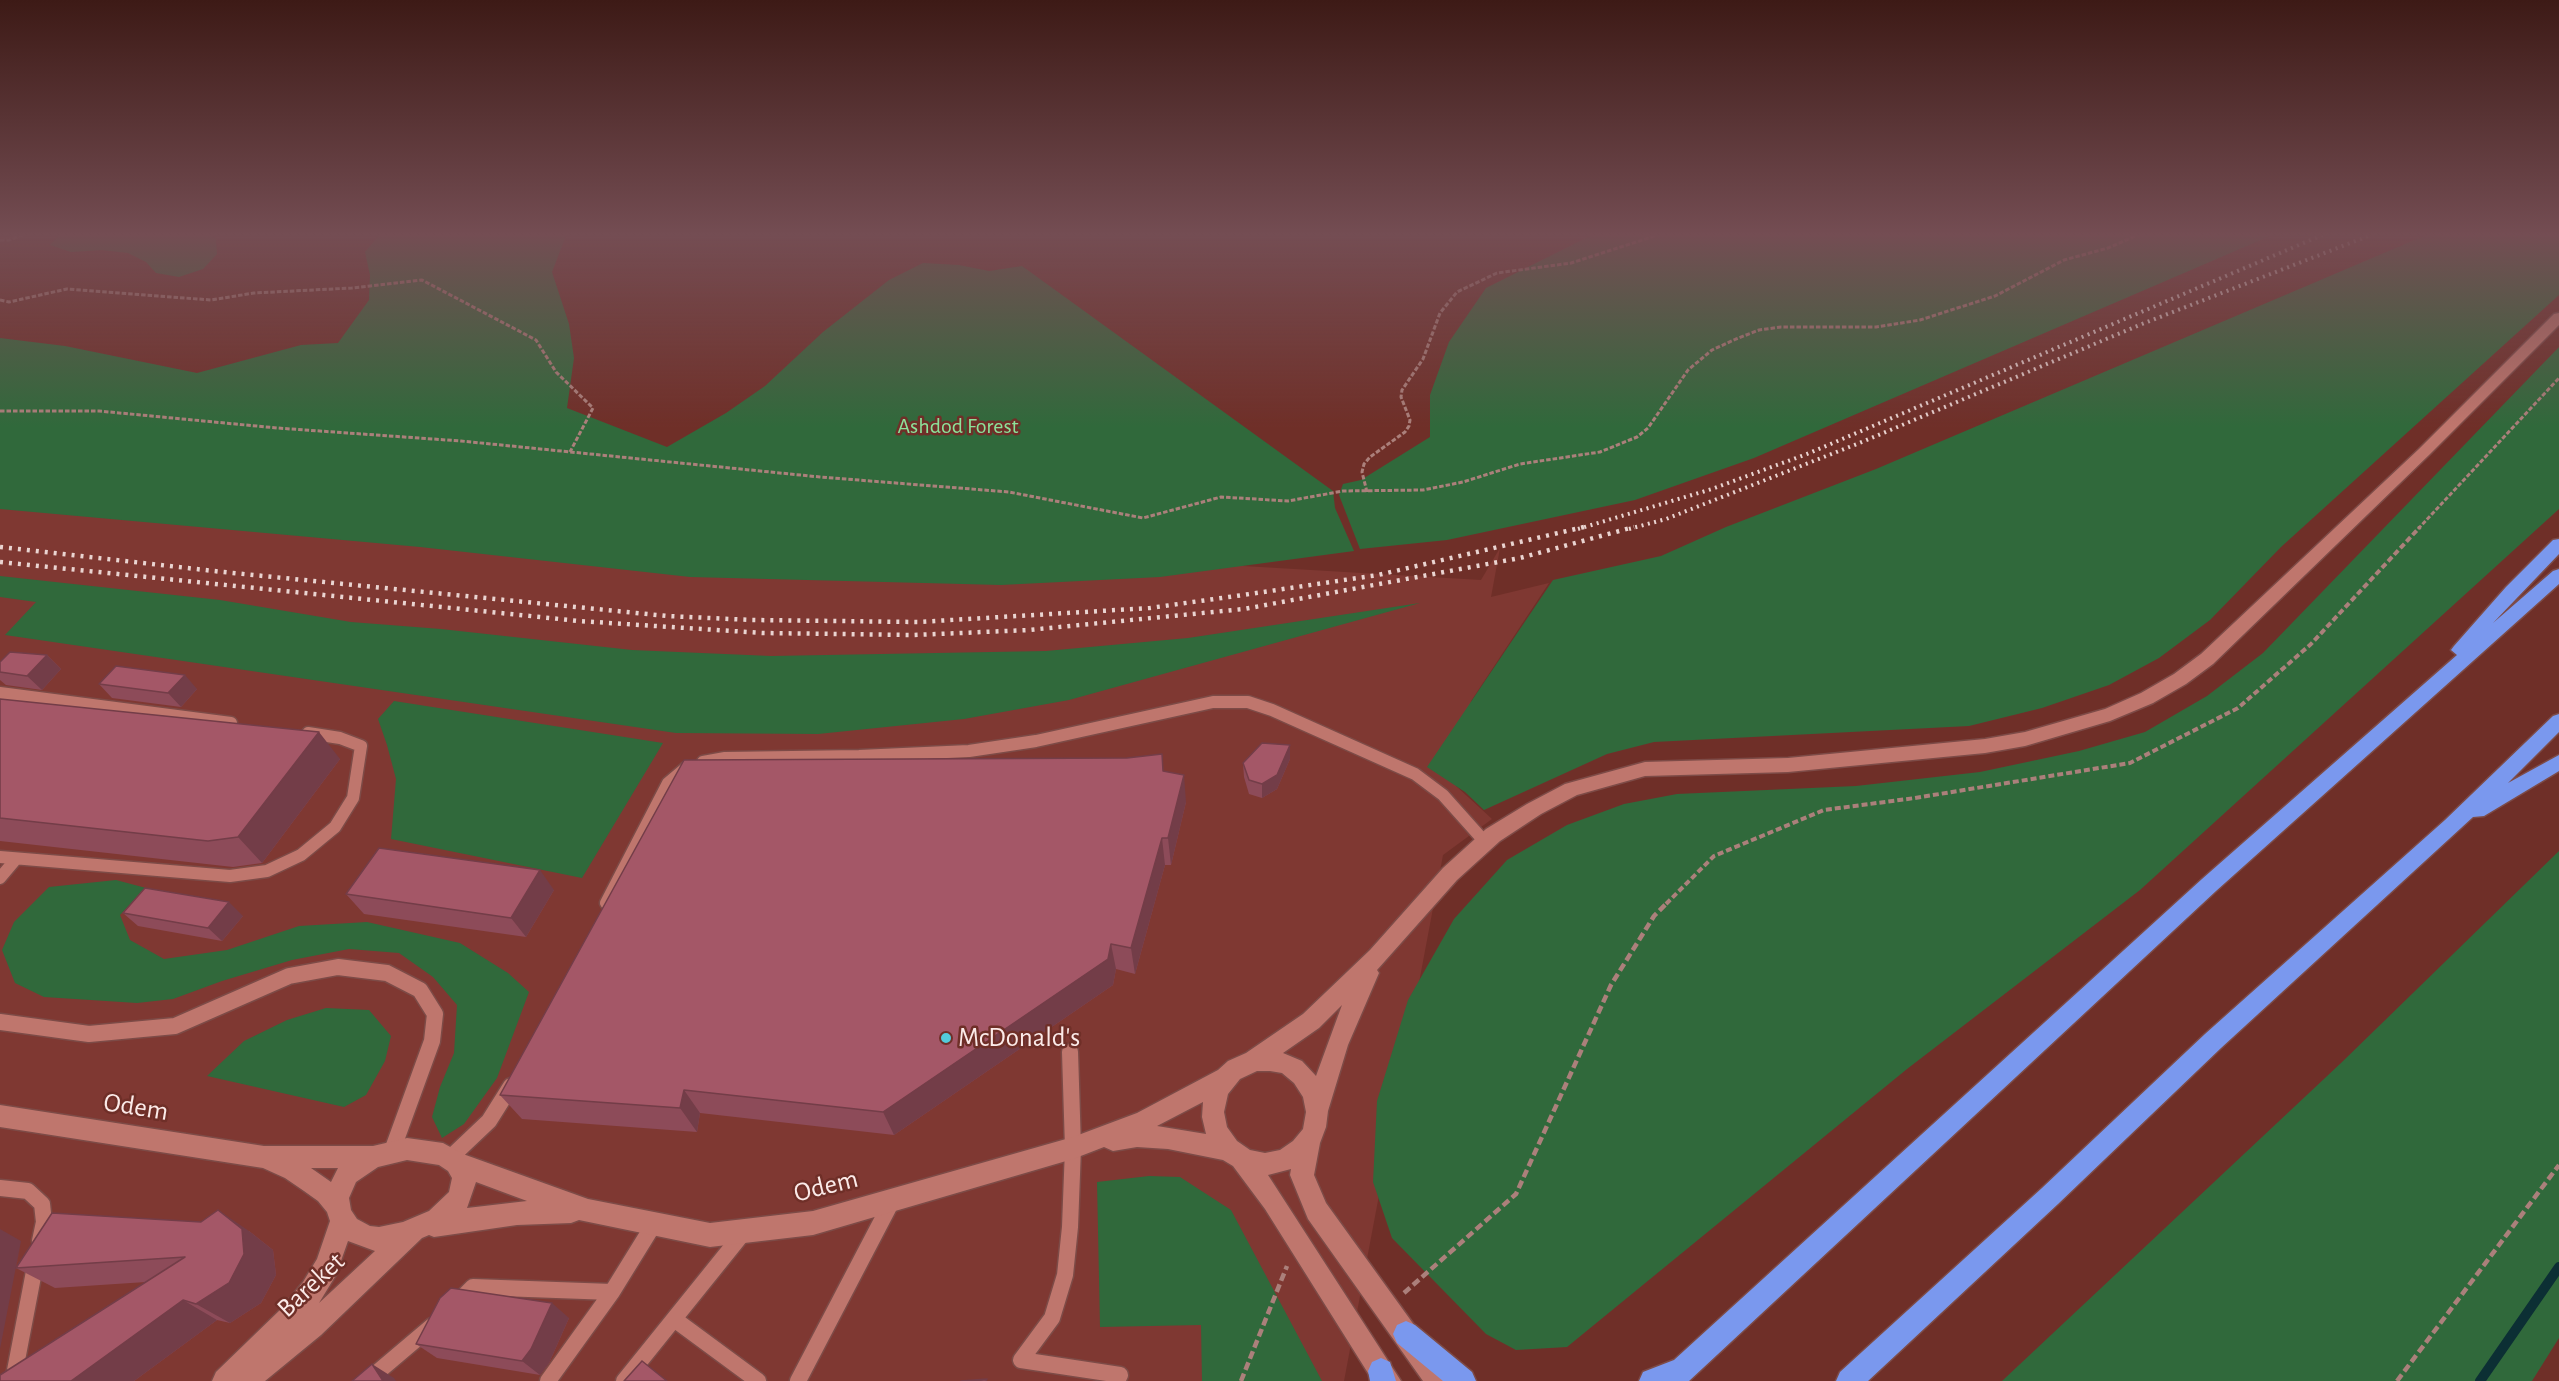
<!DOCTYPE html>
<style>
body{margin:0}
canvas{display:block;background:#6f2f28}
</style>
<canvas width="2559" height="1381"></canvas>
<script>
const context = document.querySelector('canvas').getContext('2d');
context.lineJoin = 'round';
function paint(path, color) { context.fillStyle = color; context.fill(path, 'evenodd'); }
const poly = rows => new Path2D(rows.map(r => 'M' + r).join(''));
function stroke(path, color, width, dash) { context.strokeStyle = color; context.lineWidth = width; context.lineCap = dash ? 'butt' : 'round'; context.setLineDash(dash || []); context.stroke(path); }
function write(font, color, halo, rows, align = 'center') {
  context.font = font + ' "Alegreya Sans",sans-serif'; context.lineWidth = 5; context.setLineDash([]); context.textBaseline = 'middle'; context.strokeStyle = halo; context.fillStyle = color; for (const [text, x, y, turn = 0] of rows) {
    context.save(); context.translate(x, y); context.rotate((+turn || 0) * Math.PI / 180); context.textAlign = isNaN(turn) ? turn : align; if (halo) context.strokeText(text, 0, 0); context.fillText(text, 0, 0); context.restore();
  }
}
const built = poly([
 [0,493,1481,580,1500,548,1491,597,1549,583,1471,701,1456,786,1492,819,1443,855,1344,1381,0,1381]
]);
const green = poly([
 [61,233,207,233,216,238,217,254,203,269,179,277,156,273,146,262,128,253,102,250,71,252,50,245],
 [381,233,567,233,552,272,569,324,574,358,567,408,667,447,726,413,765,386,823,332,889,280,923,263,959,265,989,271,1022,266,1333,491,1335,508,1354,551,1160,577,1001,585,690,577,420,547,0,509,0,338,65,346,197,373,301,345,338,343,369,300,370,275,365,252],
 [1596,233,2277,233,1754,458,1635,500,1447,540,1360,549,1339,495,1343,484,1361,480,1430,437,1430,395,1449,342,1486,288],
 [2431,233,2559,233,2559,295,2281,547,2210,620,2159,658,2109,685,2042,708,1969,726,1654,742,1607,754,1484,810,1465,792,1427,767,1553,580,1661,556,1726,527,1876,469],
 [2559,347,2559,509,2140,890,1907,1069,1567,1347,1516,1350,1486,1334,1392,1238,1373,1182,1377,1101,1408,1000,1454,919,1507,860,1567,825,1624,804,1677,794,1856,786,1980,772,2079,751,2145,732,2207,696,2263,653],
 [0,576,220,600,351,622,441,629,632,650,771,656,1046,651,1188,638,1420,603,1069,700,964,719,818,734,676,733,5,635,36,602,0,597],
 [394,701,663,743,582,878,391,839,396,779,387,745,378,719],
 [2559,851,2559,1338,2532,1381,2002,1381,2341,1063],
 [116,880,146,888,120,915,130,940,164,959,227,950,299,926,367,922,460,943,508,973,529,992,497,1078,464,1124,442,1138,432,1117,440,1087,454,1053,457,1005,433,977,399,953,349,949,292,960,222,981,173,999,137,1003,44,997,15,983,2,950,14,922,49,887],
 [326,1008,369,1010,391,1036,385,1061,366,1095,344,1107,207,1076,244,1041,287,1020],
 [1149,1176,1180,1177,1231,1210,1322,1381,1202,1381,1201,1325,1100,1327,1097,1182]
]);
const stream = poly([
 [2480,1381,2559,1267]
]);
const pathFar2 = poly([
 [0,240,9,240,29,233],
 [0,300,9,302,67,289,211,300,254,293,352,288,422,280,536,340,556,372,593,408,570,452],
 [0,411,99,411,277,428,461,441,820,477,1009,492,1143,518,1221,497,1288,501,1343,491,1423,490,1463,482,1520,464,1600,452,1637,437,1648,428,1688,370,1712,350,1736,339,1759,330,1781,327,1876,327,1920,320,1995,296,2064,260,2108,248,2142,233],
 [1367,492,1362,472,1364,464,1370,457,1405,432,1409,426,1410,420,1401,397,1402,390,1423,359,1440,313,1457,292,1497,273,1571,263,1664,233],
 [2418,529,2559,378]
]);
const pathFar1 = poly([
 [1666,904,1714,856,1824,810,1915,798,2130,763,2238,708,2311,644,2420,527]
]);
const path = poly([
 [1404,1293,1516,1194,1611,985,1654,916,1667,903],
 [1241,1381,1287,1266],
 [2397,1381,2559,1165]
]);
const laneFar1 = poly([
 [0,693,231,723],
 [703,762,725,758,859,756,969,751,1036,741,1213,702,1248,702,1272,710,1415,774,1443,795,1485,842],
 [0,857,230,876,267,871,301,855,335,827,353,798,361,746,340,738,308,733],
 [0,878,16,859],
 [606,903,668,783,687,767]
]);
const lane = poly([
 [0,1022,89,1034,175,1026,289,976,338,967,387,973,420,990,435,1014,432,1041,392,1151],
 [1070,1052,1073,1148,1070,1227,1065,1275,1052,1318,1021,1360,1120,1375,1117,1381],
 [450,1158,489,1121,511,1086],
 [0,1188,28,1191,42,1204,44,1222,40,1241],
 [458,1302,473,1287,612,1292],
 [674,1319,758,1381],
 [13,1381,36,1261],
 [367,1381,432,1326],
 [548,1381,612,1292,654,1224],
 [624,1381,744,1232],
 [798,1381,892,1201]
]);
const street = poly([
 [2559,313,2559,325,2429,455,2213,664,2186,684,2153,703,2110,721,2025,746,1985,753,1788,772,1645,776,1577,795,1541,814,1500,841,1457,880,1377,970,1379,973,1348,1045,1328,1111,1326,1127,1320,1143,1314,1175,1326,1203,1448,1372,1452,1381,1423,1381,1308,1219,1290,1175,1291,1169,1268,1175,1401,1381,1373,1381,1265,1209,1233,1166,1223,1160,1168,1149,1137,1147,1113,1151,1104,1147,1073,1159,813,1235,710,1247,579,1220,571,1223,517,1225,434,1237,429,1235,422,1238,321,1335,265,1381,212,1381,216,1372,282,1308,303,1282,317,1259,330,1221,327,1212,318,1201,304,1191,285,1178,263,1168,0,1127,0,1105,264,1146,373,1146,407,1138,443,1143,463,1154,588,1199,710,1223,813,1211,1073,1137,1137,1113,1218,1070,1228,1061,1246,1053,1303,1014,1370,950,1443,868,1486,829,1527,804,1565,784,1645,762,1788,758,1985,739,2025,732,2105,709,2141,693,2174,674,2201,654,2419,449,2554,314,2559,313],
 [1342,1005,1316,1076,1302,1061,1283,1053,1319,1028,1342,1005],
 [1257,1071,1270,1071,1282,1073,1294,1083,1303,1097,1306,1112,1303,1129,1293,1141,1280,1150,1265,1153,1250,1150,1237,1141,1227,1127,1224,1112,1228,1094,1240,1079,1257,1071],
 [1203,1102,1202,1117,1206,1134,1157,1126,1203,1102],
 [407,1160,439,1165,448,1171,452,1178,449,1192,429,1211,403,1222,379,1227,370,1226,357,1219,351,1210,349,1198,356,1182,378,1167,407,1160],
 [311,1168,338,1168,331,1182,311,1168],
 [476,1182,527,1201,467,1208,476,1182],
 [348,1241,375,1251,319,1303,336,1275,348,1241]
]);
const highway = poly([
 [2559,539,2559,554,2493,623,2553,571,2559,569,2559,584,2216,891,1689,1381,1639,1381,1643,1372,1674,1360,2202,879,2457,655,2451,650,2454,646,2506,587,2553,540,2559,539],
 [2559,714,2559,732,2508,783,2559,755,2559,771,2484,816,2473,817,2221,1048,2058,1204,1868,1381,1836,1381,1840,1372,2042,1188,2205,1034,2445,820,2553,716,2559,714],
 [1406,1321,1415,1325,1472,1372,1476,1381,1443,1381,1397,1343,1393,1334,1397,1325,1406,1321],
 [1381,1358,1390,1362,1396,1381,1370,1381,1368,1371,1372,1362,1381,1358]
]);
const railFar1 = poly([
 [1578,529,1712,489,1807,454,2327,233],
 [1629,529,1666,519,1857,444,2142,324,2376,233]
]);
const rail = poly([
 [0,547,223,572,667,616,752,620,918,622,1150,608,1243,595,1378,575,1584,527],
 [0,562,579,621,763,633,914,635,1029,630,1244,609,1520,558,1634,527]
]);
const wall = poly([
 [47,655,61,669,42,690,6,685,0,680,0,662],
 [99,684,197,689,181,707,112,698],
 [0,699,340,759,262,863,233,867,0,841],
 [1290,745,1290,759,1277,789,1262,798,1249,794,1244,777,1243,763],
 [1163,771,1186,802,1171,865,1165,865,1135,974,1116,969,1113,985,894,1135,700,1113,697,1132,522,1119,500,1095],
 [554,890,526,937,364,914,346,894],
 [123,913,243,916,222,941,138,926],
 [249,1231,273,1250,276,1275,261,1303,230,1323,217,1320,134,1381,0,1381,146,1282,55,1288,16,1268,21,1241,16,1267],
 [569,1318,549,1363,540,1375,437,1358,416,1344]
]);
const shadedWall = poly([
 [47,655,61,669,42,690,27,676],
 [185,675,197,689,181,707,168,693],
 [319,732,340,759,262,863,238,837],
 [1290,745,1290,759,1277,789,1262,798,1262,784],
 [1184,775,1186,802,1171,865,1168,838],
 [1162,838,1165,865,1135,974,1131,948],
 [540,870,554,890,526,937,511,918],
 [229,902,243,916,222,941,208,928],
 [1111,944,1116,969,1113,985,894,1135,883,1112],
 [684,1090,700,1113,697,1132,680,1108],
 [218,1210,249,1231,273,1250,276,1275,261,1303,230,1323,196,1304],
 [0,1229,21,1241,0,1349],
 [183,1300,217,1320,134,1381,71,1381],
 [552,1303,569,1318,549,1363,540,1375,522,1361],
 [372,1364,394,1378,396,1381,383,1381]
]);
const building = poly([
 [10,652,47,655,27,676,0,672,0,662,10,652],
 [116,666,185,675,168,693,99,684,116,666],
 [0,699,319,732,238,837,208,841,0,818,0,699],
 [1262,743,1290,745,1277,775,1262,784,1249,780,1243,763,1262,743],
 [1162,754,1163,771,1184,775,1168,838,1162,838,1131,948,1111,944,1108,959,883,1112,684,1090,680,1108,500,1095,684,760,1127,758,1162,754],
 [379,848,540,870,511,918,346,894,379,848],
 [145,888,229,902,208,928,123,913,145,888],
 [218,1210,242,1229,244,1254,229,1283,196,1304,183,1300,71,1381,0,1381,0,1375,185,1257,16,1268,52,1213,201,1222,218,1210],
 [451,1288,552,1303,531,1349,522,1361,416,1344,440,1298,451,1288],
 [642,1361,667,1381,624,1381,642,1361],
 [372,1364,383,1381,352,1381,372,1364],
 [987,1379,986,1381,961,1381,987,1379]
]);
const markers = [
 [946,1038,6,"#53cbdb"]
];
const parkNames = [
 ["Ashdod Forest",958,426]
];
const nearPoinames = [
 ["McDonald's",958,1038]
];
const nearStreetnames = [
 ["Odem",136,1107,9],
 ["Odem",826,1186,-14],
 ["Bareket",311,1285,-43]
];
paint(built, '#7f3832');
paint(green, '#30693b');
stroke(stream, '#0c2f34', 10);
stroke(laneFar1, '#7d4b47', 15);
stroke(lane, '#7d4b47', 19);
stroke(street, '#7d4b47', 3);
stroke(highway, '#7d4b47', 3);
stroke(pathFar2, '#ab807b', 3, [4.5, 2]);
stroke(pathFar1, '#ab807b', 4, [6, 3]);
stroke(path, '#ab807b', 4.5, [8, 4]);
stroke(laneFar1, '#bf766d', 12);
stroke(lane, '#bf766d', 16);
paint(street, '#bf766d');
paint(highway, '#7a98ee');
stroke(railFar1, '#ead4d1', 4, [2, 4.5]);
stroke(rail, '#ead4d1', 4.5, [3, 6]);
paint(wall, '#8d4b59');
paint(shadedWall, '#733d48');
paint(building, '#a45767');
stroke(building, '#733d48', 1.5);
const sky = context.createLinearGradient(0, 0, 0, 427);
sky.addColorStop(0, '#3d1a16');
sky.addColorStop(0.55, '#744d53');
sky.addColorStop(1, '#744d5300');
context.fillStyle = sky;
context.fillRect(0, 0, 2559, 427);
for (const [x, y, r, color] of markers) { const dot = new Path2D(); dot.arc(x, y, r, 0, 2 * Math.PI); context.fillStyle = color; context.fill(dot); stroke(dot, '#6f2f28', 2); }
write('22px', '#8ce29a', '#6f2f28', parkNames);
write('27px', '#fbeae8', '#6f2f28', nearPoinames, 'left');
write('27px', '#fbeae8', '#6f2f28', nearStreetnames);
</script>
